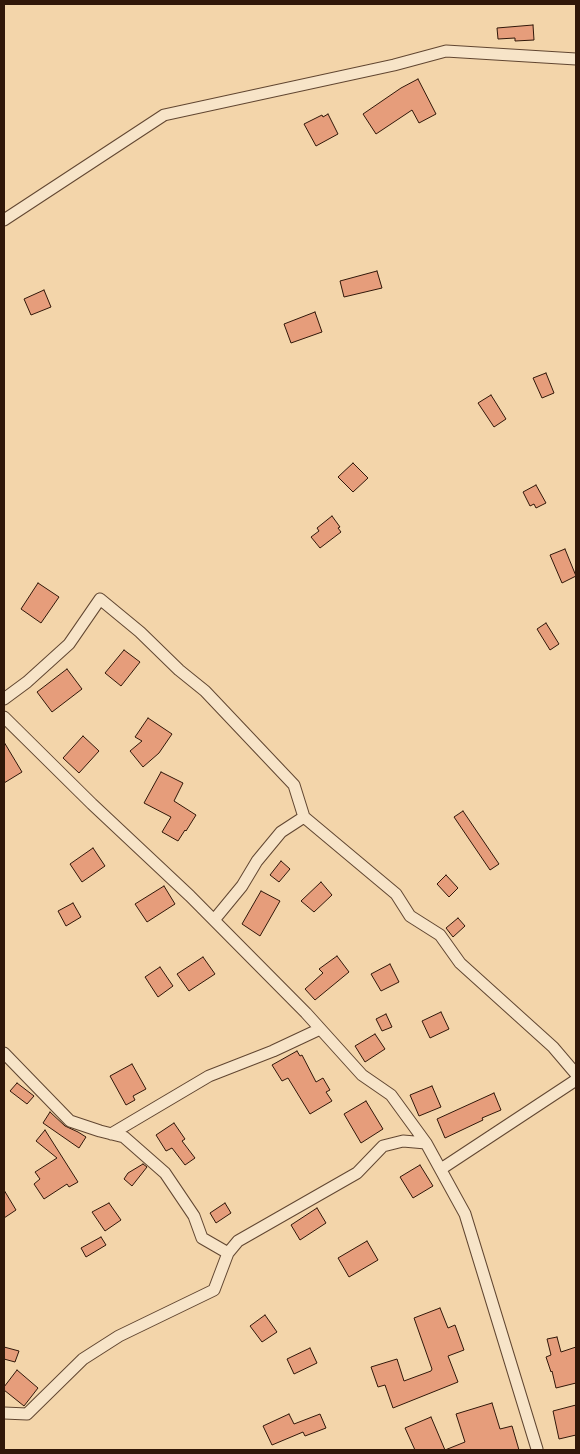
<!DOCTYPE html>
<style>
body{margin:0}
#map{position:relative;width:580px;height:1454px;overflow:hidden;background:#f3d5aa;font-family:"IM FELL Double Pica",serif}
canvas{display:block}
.frame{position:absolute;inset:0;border:5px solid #301709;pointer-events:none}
</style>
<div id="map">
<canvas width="580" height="1454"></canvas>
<div class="frame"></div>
</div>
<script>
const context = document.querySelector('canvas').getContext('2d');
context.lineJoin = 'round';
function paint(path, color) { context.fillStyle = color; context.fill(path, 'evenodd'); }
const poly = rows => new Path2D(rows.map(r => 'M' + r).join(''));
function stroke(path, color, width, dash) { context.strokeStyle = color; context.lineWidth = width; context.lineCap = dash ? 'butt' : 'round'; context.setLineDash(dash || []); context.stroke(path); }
const building = poly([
 [533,25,534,40,515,41,515,38,498,39,497,28,533,25],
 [418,79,436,114,419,123,412,110,376,134,363,114,401,88,418,79],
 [328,114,338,134,316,146,304,124,322,115,323,117,328,114],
 [377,271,382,288,344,297,340,281,377,271],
 [44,290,51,307,31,315,24,299,44,290],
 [315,312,322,332,291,343,284,324,315,312],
 [546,373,554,393,542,398,533,378,546,373],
 [491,395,506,419,494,427,478,403,491,395],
 [353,463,368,478,353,492,338,477,353,463],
 [536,485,546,503,536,508,534,504,530,506,523,492,536,485],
 [332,516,340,527,338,528,341,532,320,548,311,537,319,531,317,528,332,516],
 [565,549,576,576,562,583,550,555,565,549],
 [38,583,59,597,41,623,21,609,38,583],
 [546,623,559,644,550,650,537,629,546,623],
 [124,650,140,662,121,686,105,673,124,650],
 [67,669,82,689,52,712,37,692,67,669],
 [148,718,172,734,159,753,143,767,130,751,142,741,135,737,148,718],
 [83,736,99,751,79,773,63,758,83,736],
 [4,742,22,772,4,783,4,742],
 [161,772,183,783,174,801,196,815,186,831,185,830,178,841,162,832,171,817,144,803,161,772],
 [463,811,499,864,490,870,454,817,463,811],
 [93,848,105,866,82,882,70,864,93,848],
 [281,861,290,869,279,882,270,875,281,861],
 [446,875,458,888,449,897,437,884,446,875],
 [321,882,332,895,314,912,301,901,321,882],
 [164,886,175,904,147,922,135,904,164,886],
 [261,891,280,901,260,936,242,924,261,891],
 [73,903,81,917,66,926,58,911,73,903],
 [458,918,465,926,453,937,446,928,458,918],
 [337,956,349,972,315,1000,305,989,323,973,319,969,337,956],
 [203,957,215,974,189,991,177,974,203,957],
 [390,964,399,982,381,991,371,974,390,964],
 [160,967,173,986,158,997,145,977,160,967],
 [441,1012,449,1029,430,1038,422,1021,441,1012],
 [386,1014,392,1027,382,1031,376,1019,386,1014],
 [375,1034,385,1049,365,1062,355,1046,375,1034],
 [297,1051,300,1056,302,1055,316,1082,323,1078,330,1090,326,1092,332,1101,310,1114,288,1078,282,1081,272,1065,297,1051],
 [132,1064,146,1089,133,1096,135,1100,126,1105,110,1076,132,1064],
 [17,1083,34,1096,27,1104,10,1091,17,1083],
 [432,1086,441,1107,419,1116,410,1095,432,1086],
 [494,1093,501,1110,482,1118,483,1120,445,1138,437,1119,494,1093],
 [366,1101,383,1129,361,1143,344,1114,366,1101],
 [50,1112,65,1126,78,1132,86,1137,79,1148,43,1123,50,1112],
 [174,1123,185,1139,182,1141,195,1158,185,1165,172,1148,166,1151,156,1135,174,1123],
 [45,1130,78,1182,69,1187,67,1184,44,1199,34,1184,40,1179,35,1172,57,1158,36,1141,45,1130],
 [143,1164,147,1167,132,1186,124,1179,128,1173,143,1164],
 [420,1165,433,1186,413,1198,400,1177,420,1165],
 [4,1190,16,1210,4,1218,4,1190],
 [109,1203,121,1220,105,1231,92,1212,109,1203],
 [225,1203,231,1213,216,1223,210,1213,225,1203],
 [317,1208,326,1223,300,1240,291,1225,317,1208],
 [101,1237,106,1245,86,1257,81,1248,101,1237],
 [367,1241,378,1260,349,1277,338,1258,367,1241],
 [440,1308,448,1328,455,1325,464,1350,448,1356,458,1382,393,1408,385,1385,378,1387,371,1367,397,1359,404,1381,431,1371,432,1369,414,1318,440,1308],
 [265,1315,277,1332,262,1342,250,1326,265,1315],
 [557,1337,561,1352,576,1347,576,1383,556,1388,552,1371,551,1372,546,1357,551,1355,547,1339,557,1337],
 [4,1347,19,1351,15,1362,4,1359,4,1347],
 [310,1348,317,1363,294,1374,287,1359,310,1348],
 [17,1370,38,1388,24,1406,4,1390,4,1387,17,1370],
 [492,1403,500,1429,512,1426,519,1450,445,1450,465,1442,456,1414,492,1403],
 [576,1405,576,1435,559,1439,553,1411,576,1405],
 [289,1414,294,1424,320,1414,326,1428,305,1436,303,1432,272,1445,263,1426,289,1414],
 [431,1417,445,1450,415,1450,405,1428,431,1417]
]);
const street = poly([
 [4,220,164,115,394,65,446,51,576,59],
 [4,699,27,682,69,644,100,599,140,632,179,670,205,691,294,785,304,817,281,832,257,861,242,886,214,920],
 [4,717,92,804,190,896,306,1013,362,1075,391,1095,426,1143,465,1214,537,1449],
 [304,817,396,894,410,916,440,935,460,963,553,1047,576,1074],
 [4,1053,70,1121,100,1131,124,1137,165,1173,194,1216,202,1238,228,1253],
 [111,1134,209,1076,273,1051,320,1029],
 [441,1169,576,1080],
 [4,1413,27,1414,83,1359,119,1336,214,1290,228,1253,238,1241,357,1173,383,1146,403,1141,426,1143]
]);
paint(building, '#e69d7b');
stroke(building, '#301709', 1);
stroke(street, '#614631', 13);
stroke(street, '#f7e4c8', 11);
</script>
